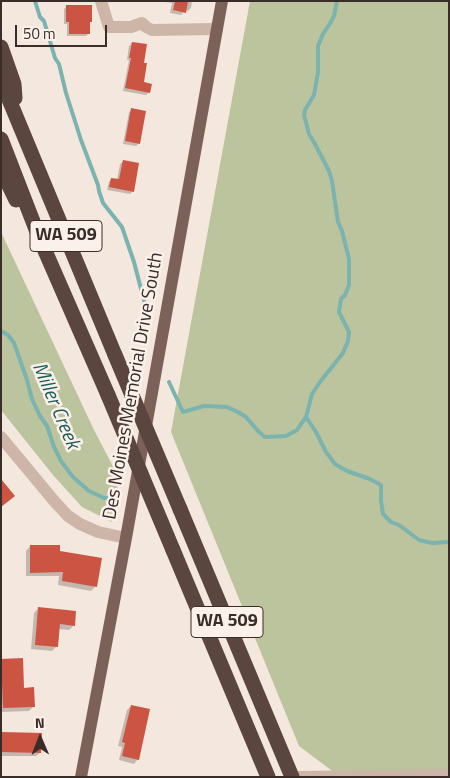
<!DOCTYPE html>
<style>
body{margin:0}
#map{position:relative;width:450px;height:778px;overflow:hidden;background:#f4e7dd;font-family:"Titillium Web",sans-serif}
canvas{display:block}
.frame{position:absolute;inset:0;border:2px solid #392c29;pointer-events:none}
.north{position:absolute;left:15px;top:713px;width:50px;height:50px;-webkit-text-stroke:4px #fbf1ea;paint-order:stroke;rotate:359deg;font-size:14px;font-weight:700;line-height:20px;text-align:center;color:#392c29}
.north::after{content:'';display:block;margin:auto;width:18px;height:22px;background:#392c29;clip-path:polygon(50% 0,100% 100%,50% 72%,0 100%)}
.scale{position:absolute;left:15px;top:25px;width:92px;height:22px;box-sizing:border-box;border:2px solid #392c29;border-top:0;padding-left:6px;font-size:15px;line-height:18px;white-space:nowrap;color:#392c29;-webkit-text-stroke:4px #fbf1ea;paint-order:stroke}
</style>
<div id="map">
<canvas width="450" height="778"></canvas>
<div class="frame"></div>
<div class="north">N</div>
<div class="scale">50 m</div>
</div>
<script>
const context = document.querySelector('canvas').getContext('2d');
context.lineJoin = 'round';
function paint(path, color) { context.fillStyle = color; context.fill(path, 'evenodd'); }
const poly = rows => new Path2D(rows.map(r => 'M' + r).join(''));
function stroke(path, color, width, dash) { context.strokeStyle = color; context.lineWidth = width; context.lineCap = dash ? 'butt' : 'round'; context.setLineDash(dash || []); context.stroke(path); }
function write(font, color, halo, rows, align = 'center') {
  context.font = font + ' "Titillium Web",sans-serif'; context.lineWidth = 5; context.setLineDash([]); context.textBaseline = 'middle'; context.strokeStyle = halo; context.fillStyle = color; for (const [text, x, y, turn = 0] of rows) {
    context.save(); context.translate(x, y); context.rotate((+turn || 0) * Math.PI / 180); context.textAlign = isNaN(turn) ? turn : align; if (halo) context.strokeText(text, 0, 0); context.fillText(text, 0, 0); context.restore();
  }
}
const green = poly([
 [250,1,449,1,449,777,339,776,299,746,171,432],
 [1,232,94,430,119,478,112,522,82,507,53,475,1,410]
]);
const shadow = poly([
 [158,1,192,1,191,8,188,11,185,10,181,15,170,13,172,3],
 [67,6,92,6,92,15,91,16,89,23,89,33,86,36,67,36,67,24,64,24,64,9],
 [132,43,142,83,149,92,146,95,123,91,129,60,127,60,129,46],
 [132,110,139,143,136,146,123,144,129,112],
 [123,161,133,191,130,194,107,190,109,182,111,179,117,180,120,164],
 [30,546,59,552,95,587,91,591,58,585,59,576,26,576,26,551],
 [38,609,74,625,69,630,58,629,57,646,52,651,31,649,34,613],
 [1,661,23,689,34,706,29,711,1,712],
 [131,706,138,759,134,764,119,760,122,747,118,746,127,710],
 [1,734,40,753,36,756,1,756]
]);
const stream = poly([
 [35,1,40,17,44,21,55,58,59,64,66,93,81,140,98,185,99,191,103,203,122,227,134,262,146,308],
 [1,331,8,335,14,343,27,380,32,399,40,416,47,426,54,447,61,461,73,477,89,491,104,498,115,498],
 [169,382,183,412,204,406,227,407,238,412,246,417,258,431,265,437,286,436,297,430,306,417,316,432,326,452,335,464,347,471,370,479,381,485,381,501,383,514,391,522,399,525,419,540,432,543,449,542],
 [306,417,312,394,320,382,343,353,348,341,349,332,339,312,341,299,345,295,349,285,349,259,342,231,338,222,332,181,329,171,315,144,309,134,304,115,305,110,314,95,318,72,318,46,323,34,329,25,334,16,337,1]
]);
const building = poly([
 [175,1,188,1,186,13,173,10],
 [66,5,92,5,92,22,90,22,90,34,69,34,69,22,66,22],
 [132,42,147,44,144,63,147,63,144,82,152,84,150,93,125,88,131,58,129,58],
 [131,108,146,111,140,144,125,141],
 [123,160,139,163,134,192,109,187,111,178,119,179],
 [1,479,15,496,1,507],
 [30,545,60,545,60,551,102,558,97,587,62,581,63,572,30,573],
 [38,607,76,611,75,626,60,624,58,647,35,645],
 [23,658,24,688,34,687,35,707,3,708,1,659],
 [131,705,150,709,139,760,122,756,125,743,122,742],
 [1,732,42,733,41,753,1,752]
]);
const minor = poly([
 [101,1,109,27,131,27,142,23,146,27,152,30,217,29],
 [1,437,55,502,68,516,80,524,98,532,126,538],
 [299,777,449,775]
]);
const major = poly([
 [81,777,126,538,222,1]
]);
const highway = poly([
 [1,47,14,84,15,98],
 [1,80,115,355],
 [1,139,39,237,108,395],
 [1,169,16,200],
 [180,509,292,777],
 [173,550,268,777]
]);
const highwayBridge = poly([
 [115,355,180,509],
 [108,395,173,550]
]);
const shields = [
 [66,236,72],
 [227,622,72]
];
const shieldNames = [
 ["WA 509",66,236],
 ["WA 509",227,622]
];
const streetNames = [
 ["Des Moines Memorial Drive South",134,386,-80]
];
const waterNames = [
 ["Miller Creek",55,406,67]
];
paint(green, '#bbc49c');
paint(shadow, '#0003');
stroke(stream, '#7ab3af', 4);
paint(building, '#cc5443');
stroke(minor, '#cdb5a8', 12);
stroke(major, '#7c6159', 12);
stroke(highway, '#5b453f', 15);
stroke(highwayBridge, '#5b453f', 15);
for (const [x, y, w] of shields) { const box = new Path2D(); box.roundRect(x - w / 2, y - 15.5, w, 31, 4); context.fillStyle = '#fbf1ea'; context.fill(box); stroke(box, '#392c29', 1); }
write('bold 18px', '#392c29', null, shieldNames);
write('19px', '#392c29', '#fbf1ea', streetNames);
write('italic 20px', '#1b5e5b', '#fbf1ea', waterNames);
</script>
